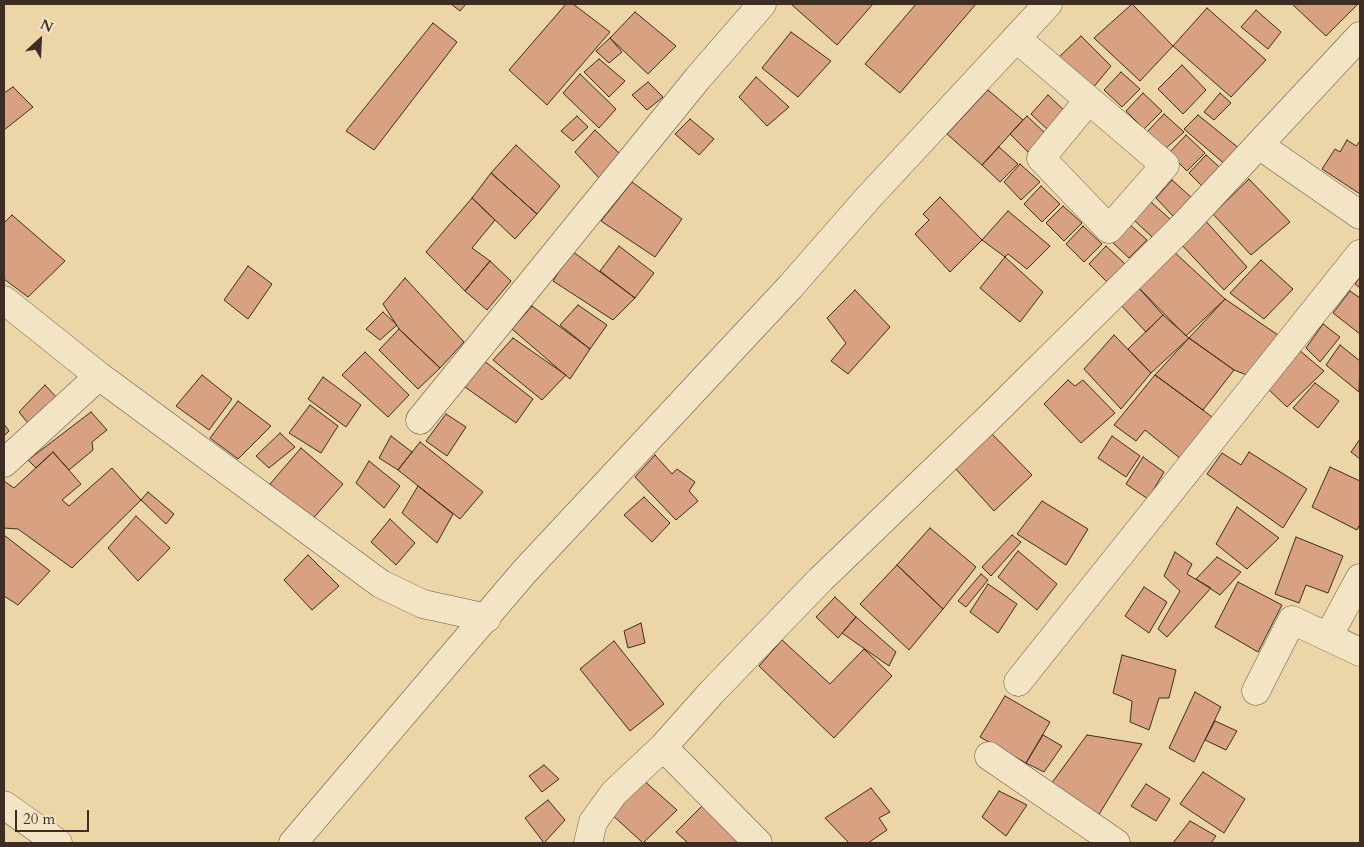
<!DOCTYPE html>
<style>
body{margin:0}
#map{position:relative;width:1364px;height:847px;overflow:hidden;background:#ecd5a6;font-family:Cardo,serif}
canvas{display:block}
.frame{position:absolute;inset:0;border:5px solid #3e2d23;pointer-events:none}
.north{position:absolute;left:15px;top:15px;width:50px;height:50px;-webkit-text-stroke:4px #f3e4c5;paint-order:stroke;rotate:25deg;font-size:14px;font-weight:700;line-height:20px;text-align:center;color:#3e2d23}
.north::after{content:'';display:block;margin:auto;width:18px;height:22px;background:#3e2d23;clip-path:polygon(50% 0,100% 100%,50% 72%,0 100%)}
.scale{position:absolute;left:15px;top:810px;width:74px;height:22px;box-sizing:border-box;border:2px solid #3e2d23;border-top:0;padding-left:6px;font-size:15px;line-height:18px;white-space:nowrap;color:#3e2d23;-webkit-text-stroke:4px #f3e4c5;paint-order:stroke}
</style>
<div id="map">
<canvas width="1364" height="847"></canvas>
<div class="frame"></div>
<div class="north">N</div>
<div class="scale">20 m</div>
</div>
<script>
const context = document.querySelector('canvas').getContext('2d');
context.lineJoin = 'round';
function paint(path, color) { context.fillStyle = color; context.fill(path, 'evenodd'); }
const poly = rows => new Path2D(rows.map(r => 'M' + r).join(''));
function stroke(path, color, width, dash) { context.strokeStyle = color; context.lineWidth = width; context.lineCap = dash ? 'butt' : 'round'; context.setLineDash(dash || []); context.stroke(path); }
const building = poly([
 [451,4,466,4,460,11,451,4],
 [566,4,573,4,610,32,547,105,509,70,566,4],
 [791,4,873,4,837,45,791,4],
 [916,4,976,4,900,93,865,64,916,4],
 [1132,4,1173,46,1140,81,1094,38,1132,4],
 [1292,4,1358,4,1326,36,1292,4],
 [1207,8,1266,60,1231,97,1173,46,1207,8],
 [1256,10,1281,32,1268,49,1241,27,1256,10],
 [635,12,676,46,648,74,610,38,635,12],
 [433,23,457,42,374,150,346,131,433,23],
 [791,32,831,61,798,97,762,68,791,32],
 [1081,36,1111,66,1092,89,1059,57,1081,36],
 [610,38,622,52,609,63,596,51,610,38],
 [599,59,625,81,609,97,584,72,599,59],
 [1182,65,1206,90,1183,114,1158,89,1182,65],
 [1121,72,1140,89,1122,107,1104,90,1121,72],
 [580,74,616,109,599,128,563,93,580,74],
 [756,77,789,107,767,126,739,97,756,77],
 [648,82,663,97,647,110,632,95,648,82],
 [13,87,33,107,4,130,4,93,13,87],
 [988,90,1023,120,982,165,947,134,988,90],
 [1143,93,1162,111,1144,129,1126,111,1143,93],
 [1220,93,1231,103,1214,120,1204,112,1220,93],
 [1048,95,1067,113,1049,131,1031,114,1048,95],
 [1164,114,1184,132,1165,149,1147,132,1164,114],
 [1198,115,1240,149,1227,166,1184,129,1198,115],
 [577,116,588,127,573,141,561,131,577,116],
 [1027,116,1046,134,1028,152,1010,134,1027,116],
 [690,119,714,139,699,155,675,134,690,119],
 [595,130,619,153,599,178,575,152,595,130],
 [1186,135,1205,153,1187,171,1169,153,1186,135],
 [1347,140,1356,146,1360,141,1360,194,1322,169,1335,149,1340,152,1347,140],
 [516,145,560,186,537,214,491,173,516,145],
 [999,147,1018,164,1000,182,982,165,999,147],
 [1206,155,1226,173,1207,191,1189,173,1206,155],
 [1020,164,1040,182,1021,200,1004,182,1020,164],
 [491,173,537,214,515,239,472,198,491,173],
 [1249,179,1290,222,1251,255,1213,214,1249,179],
 [1172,180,1192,198,1173,216,1156,198,1172,180],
 [632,182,682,219,655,257,601,221,632,182],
 [1041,186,1060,204,1042,222,1024,204,1041,186],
 [940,197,982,240,950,272,915,234,929,220,923,214,940,197],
 [472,198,495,220,472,248,490,261,465,291,426,252,472,198],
 [1151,202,1170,219,1152,237,1134,220,1151,202],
 [1063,206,1082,223,1064,241,1046,223,1063,206],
 [1008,211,1050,246,1027,269,1008,254,1005,257,982,240,1008,211],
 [12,215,65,261,28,297,4,279,4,223,12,215],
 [1203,218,1247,267,1224,290,1179,242,1203,218],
 [1128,223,1147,240,1129,258,1111,241,1128,223],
 [1083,226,1102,244,1084,262,1066,244,1083,226],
 [619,246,654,273,635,298,600,271,619,246],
 [1106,246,1125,264,1107,282,1089,264,1106,246],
 [1172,250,1225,299,1186,336,1138,287,1172,250],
 [572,251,635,298,613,320,553,281,572,251],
 [1005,257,1043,292,1020,322,980,288,1005,257],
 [1261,260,1293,289,1264,319,1230,293,1261,260],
 [490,261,511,281,487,310,465,291,490,261],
 [248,266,272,284,248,319,224,300,248,266],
 [1360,277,1360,288,1355,284,1360,277],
 [405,278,464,342,440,368,399,329,383,304,405,278],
 [1138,287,1163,315,1146,332,1119,303,1138,287],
 [855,290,890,327,848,374,831,361,846,343,827,318,855,290],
 [1350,291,1360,298,1360,334,1333,313,1350,291],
 [1225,299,1278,335,1247,375,1234,370,1189,338,1225,299],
 [578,305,607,325,590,349,560,325,578,305],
 [532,306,590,349,570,379,512,329,532,306],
 [383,312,397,325,380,340,366,329,383,312],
 [1163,315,1189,338,1151,373,1128,349,1163,315],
 [1323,324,1340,337,1320,362,1306,348,1323,324],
 [399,329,440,368,418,389,379,350,399,329],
 [1114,335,1151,373,1121,409,1084,369,1114,335],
 [513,338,566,375,542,400,493,360,513,338],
 [1189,338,1234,370,1203,410,1155,375,1189,338],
 [1340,345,1360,361,1359,392,1326,365,1340,345],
 [1299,350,1324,371,1287,407,1266,387,1299,350],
 [365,352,409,395,388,417,342,375,365,352],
 [483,360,533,399,516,423,465,387,483,360],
 [202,375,232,399,209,430,176,406,202,375],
 [1155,375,1215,419,1181,459,1145,430,1136,441,1114,425,1155,375],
 [323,377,361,405,346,427,308,399,323,377],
 [1068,380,1075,386,1083,380,1115,413,1081,443,1044,404,1068,380],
 [1315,383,1339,401,1318,428,1293,408,1315,383],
 [45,385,58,399,31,427,19,412,45,385],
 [238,401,271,426,238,459,210,438,238,401],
 [310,405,338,426,321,453,289,433,310,405],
 [91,412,107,430,92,442,93,450,69,470,53,452,36,468,28,460,91,412],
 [446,414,466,427,447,456,426,441,446,414],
 [4,424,9,431,4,436,4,424],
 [990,432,1032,475,994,511,954,467,990,432],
 [280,433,295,447,269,468,256,456,280,433],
 [391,436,412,452,398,470,379,458,391,436],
 [1112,436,1140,456,1126,477,1098,458,1112,436],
 [1360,439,1360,459,1351,452,1360,439],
 [420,442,483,492,460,519,398,470,420,442],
 [301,448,343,484,311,521,270,484,301,448],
 [53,452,81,484,62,500,69,506,112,468,141,500,72,568,18,529,4,528,4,481,14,488,53,452],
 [1249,452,1307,489,1283,528,1207,474,1222,453,1241,465,1249,452],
 [655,455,672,474,677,469,695,482,689,491,698,501,676,520,635,477,655,455],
 [1143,457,1164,472,1148,499,1126,484,1143,457],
 [369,461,400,486,384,508,356,483,369,461],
 [1330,467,1360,481,1360,524,1357,530,1312,507,1330,467],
 [418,486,453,514,437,543,402,513,418,486],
 [148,492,174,514,166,524,141,500,148,492],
 [644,497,670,523,652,542,624,515,644,497],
 [1042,501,1088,529,1066,565,1017,534,1042,501],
 [1237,507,1279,538,1247,569,1216,544,1237,507],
 [136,516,170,548,138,581,108,548,136,516],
 [390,519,415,543,396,565,371,542,390,519],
 [930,528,976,567,943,609,897,565,930,528],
 [4,535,50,571,18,605,4,596,4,535],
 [1012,535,1021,542,991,576,982,567,1012,535],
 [1296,537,1343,556,1328,593,1306,585,1299,603,1275,594,1296,537],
 [1018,551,1057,584,1037,610,998,577,1018,551],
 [1175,552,1192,564,1187,574,1211,588,1167,637,1158,629,1180,591,1164,576,1175,552],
 [308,555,339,586,312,610,284,580,308,555],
 [1217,557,1241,572,1220,595,1196,579,1217,557],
 [897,565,943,609,909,650,860,604,897,565],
 [981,574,988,580,966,607,958,601,981,574],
 [1238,582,1282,605,1258,652,1215,627,1238,582],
 [988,584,1017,604,998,633,970,612,988,584],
 [1144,587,1167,602,1149,633,1125,616,1144,587],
 [835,597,856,617,838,638,816,617,835,597],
 [856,617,896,652,889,666,842,633,856,617],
 [641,623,645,643,628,648,624,631,641,623],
 [782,640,830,684,864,649,892,676,834,738,759,666,782,640],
 [614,641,664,704,630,731,580,669,614,641],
 [1122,655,1176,670,1169,698,1159,698,1149,730,1130,722,1132,701,1113,693,1122,655],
 [1195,692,1221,707,1194,762,1169,748,1195,692],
 [1005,696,1050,722,1026,763,980,737,1005,696],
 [1215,721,1237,731,1226,750,1205,740,1215,721],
 [1043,735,1062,746,1044,772,1026,763,1043,735],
 [1087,735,1142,744,1098,816,1051,784,1087,735],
 [544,765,559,779,542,792,529,776,544,765],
 [1203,772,1245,799,1224,833,1180,804,1203,772],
 [642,779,677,810,643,843,609,812,642,779],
 [1146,784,1170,799,1156,821,1131,806,1146,784],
 [871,788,890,812,879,818,887,830,868,843,849,843,825,818,871,788],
 [999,791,1027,805,1006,836,982,817,999,791],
 [548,800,565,820,544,843,525,818,548,800],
 [703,805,743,843,688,843,676,832,703,805],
 [1190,821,1216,836,1211,843,1173,843,1190,821]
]);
const minor = poly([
 [1016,38,1165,165,1109,229,1041,158,1088,101],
 [1259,145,1360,215],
 [4,300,99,376,381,584,423,604,487,618],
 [420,420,698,78,762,4],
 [4,463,99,376],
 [1328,637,1360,578],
 [1018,682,1360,254],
 [1256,691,1292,620,1360,652],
 [663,747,758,843],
 [989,756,1116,843],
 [4,805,58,843],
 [293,843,525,571,790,287,868,198,1048,4],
 [588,843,593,822,614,793,663,747,712,692,821,579,991,416,1184,225,1360,36]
]);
paint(building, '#d8a181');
stroke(building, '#3e2d23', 1);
stroke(minor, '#6a5744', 29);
stroke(minor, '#f3e4c5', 28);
</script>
